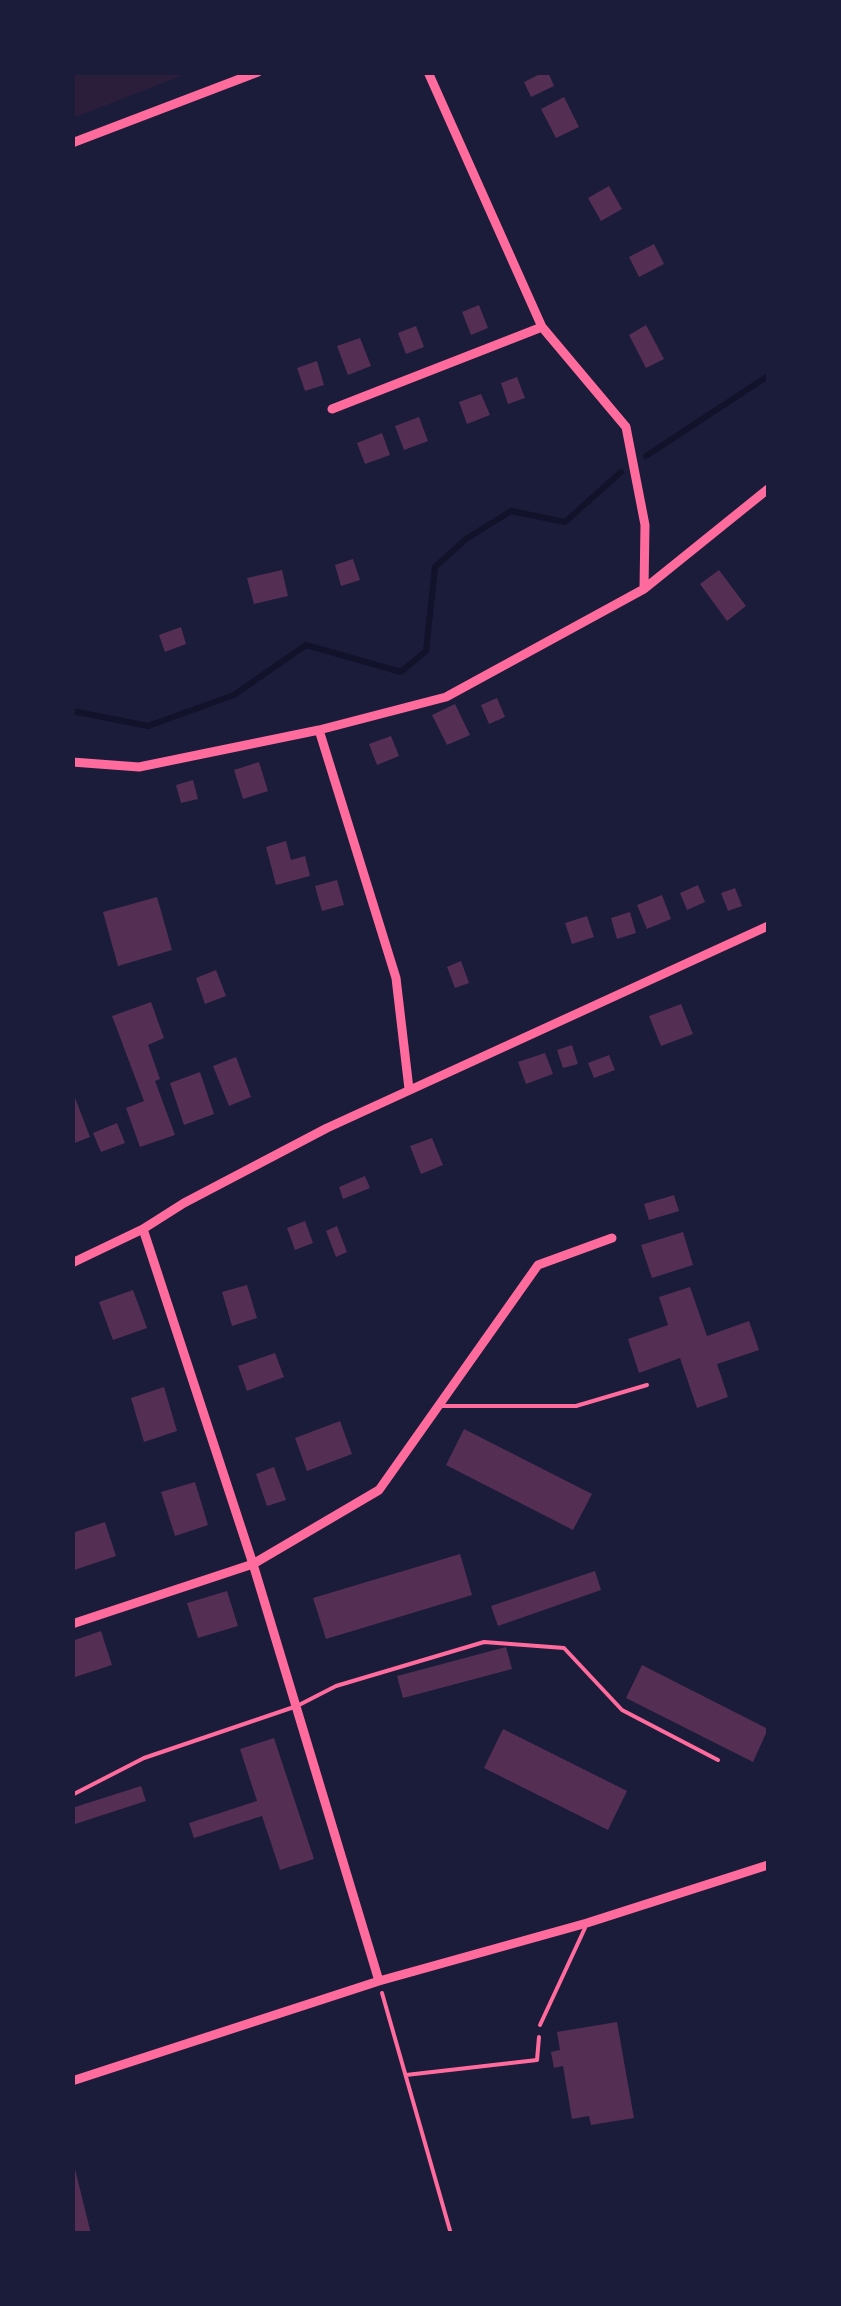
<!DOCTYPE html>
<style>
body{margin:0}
#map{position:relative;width:841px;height:2306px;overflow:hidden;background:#1b1b3a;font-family:Overpass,sans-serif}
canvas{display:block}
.frame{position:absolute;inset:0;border:75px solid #1b1b3a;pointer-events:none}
</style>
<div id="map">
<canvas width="841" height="2306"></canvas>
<div class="frame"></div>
</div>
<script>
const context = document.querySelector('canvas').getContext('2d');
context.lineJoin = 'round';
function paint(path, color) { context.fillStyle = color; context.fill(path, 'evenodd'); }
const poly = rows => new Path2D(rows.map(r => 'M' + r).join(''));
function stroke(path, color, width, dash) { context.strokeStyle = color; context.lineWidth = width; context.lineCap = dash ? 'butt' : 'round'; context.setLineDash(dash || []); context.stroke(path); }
const green = poly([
 [73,72,188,72,188,73,73,118]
]);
const stream = poly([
 [646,456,768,376],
 [72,711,148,726,234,695,306,645,401,672,426,651,435,567,466,539,511,511,565,522,621,472]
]);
const building = poly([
 [544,72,548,72,554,86,531,97,524,82],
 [564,97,579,127,556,138,541,109],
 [609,186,622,209,601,221,588,198],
 [654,244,664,264,639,277,629,257],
 [479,305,488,328,471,335,462,312],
 [646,325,664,359,646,368,629,335],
 [416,326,424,347,406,354,398,333],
 [360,338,371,366,348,375,337,346],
 [317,361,324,385,305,391,297,368],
 [517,377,525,398,508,404,501,383],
 [481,394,490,415,467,424,459,402],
 [419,417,428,441,404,450,395,426],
 [382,433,390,455,365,464,357,443],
 [353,559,360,580,341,586,335,565],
 [282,570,288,596,254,604,247,578],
 [719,570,746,606,727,621,700,584],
 [181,627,186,644,165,652,159,635],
 [497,698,505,717,489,724,481,705],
 [455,704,470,735,447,745,432,715],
 [391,736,399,756,377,765,369,744],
 [259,762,268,791,243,799,234,770],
 [193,780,198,799,181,803,176,785],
 [286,841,291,860,305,856,310,876,276,885,266,847],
 [337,880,344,905,322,911,315,886],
 [698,885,705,902,687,910,680,893],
 [735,888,742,906,728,911,721,893],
 [662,895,671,919,647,929,637,905],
 [157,897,172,950,118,966,103,912],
 [630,912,636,933,617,939,611,918],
 [587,916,594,937,572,944,565,923],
 [461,961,469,983,455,988,447,967],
 [216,970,226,996,205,1004,196,978],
 [151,1002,164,1038,148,1045,160,1079,155,1081,175,1135,140,1147,126,1108,144,1101,112,1016],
 [681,1004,693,1034,661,1046,649,1016],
 [572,1045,578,1064,563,1068,557,1050],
 [545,1053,553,1074,526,1084,518,1062],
 [609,1055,615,1070,594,1078,588,1063],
 [236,1057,251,1097,229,1106,213,1066],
 [200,1072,214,1114,184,1125,170,1083],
 [72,1090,90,1137,72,1144],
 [117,1123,125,1143,101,1152,93,1133],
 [432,1138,443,1165,421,1174,410,1146],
 [365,1176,370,1188,343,1199,339,1187],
 [674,1195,679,1211,649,1220,644,1204],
 [305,1221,313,1243,295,1250,287,1228],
 [337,1226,347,1252,336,1257,326,1231],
 [683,1232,693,1265,652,1278,641,1245],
 [247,1285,257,1318,232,1326,222,1292],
 [690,1287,707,1336,749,1321,759,1350,717,1364,728,1397,697,1408,680,1358,639,1373,628,1339,668,1325,659,1297],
 [133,1290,147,1328,113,1340,99,1302],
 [275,1353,284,1377,247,1391,238,1366],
 [164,1387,177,1431,144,1442,131,1398],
 [340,1421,352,1454,307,1471,295,1438],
 [464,1429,592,1494,573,1530,446,1465],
 [274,1467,286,1500,267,1506,256,1474],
 [195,1482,208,1525,175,1536,161,1492],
 [105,1522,116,1556,74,1570,72,1533],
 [460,1554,472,1595,326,1639,313,1598],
 [595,1571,601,1590,498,1626,491,1606],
 [227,1591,238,1626,198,1638,187,1603],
 [101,1631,112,1665,72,1678,72,1641],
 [506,1647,512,1669,403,1698,397,1676],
 [642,1665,768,1729,753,1762,626,1698],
 [503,1729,627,1791,608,1830,484,1768],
 [274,1738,314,1859,280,1870,262,1816,194,1838,189,1823,257,1801,240,1749],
 [141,1786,146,1801,72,1825,72,1808],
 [617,2022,634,2118,591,2125,589,2116,572,2119,563,2066,554,2068,551,2052,560,2050,557,2032],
 [72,2165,74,2165,91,2234,72,2234]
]);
const path = poly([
 [382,1993,451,2234],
 [406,2075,537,2060,539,2037]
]);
const service = poly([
 [440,1406,576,1406,647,1385],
 [72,1795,144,1758,297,1706,336,1686,484,1642,564,1648,622,1710,718,1760],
 [540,2025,585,1928]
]);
const minor = poly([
 [428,72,542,327,626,427,645,525,644,589],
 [72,143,258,72],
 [332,409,542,327],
 [319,730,396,978,409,1089],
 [72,762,139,767,319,730,446,697,644,589,768,489],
 [143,1229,253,1564,379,1981],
 [72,1263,143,1229,184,1203,327,1128,768,926],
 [72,1624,253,1564,379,1490,538,1265,612,1238],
 [72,2081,379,1981,587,1923,768,1865]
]);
paint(green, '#2a1e3b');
stroke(stream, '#12122b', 6);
paint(building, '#542f53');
stroke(path, '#ff6b9d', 4);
stroke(service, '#ff6b9d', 4);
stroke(minor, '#ff6b9d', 9);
</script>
